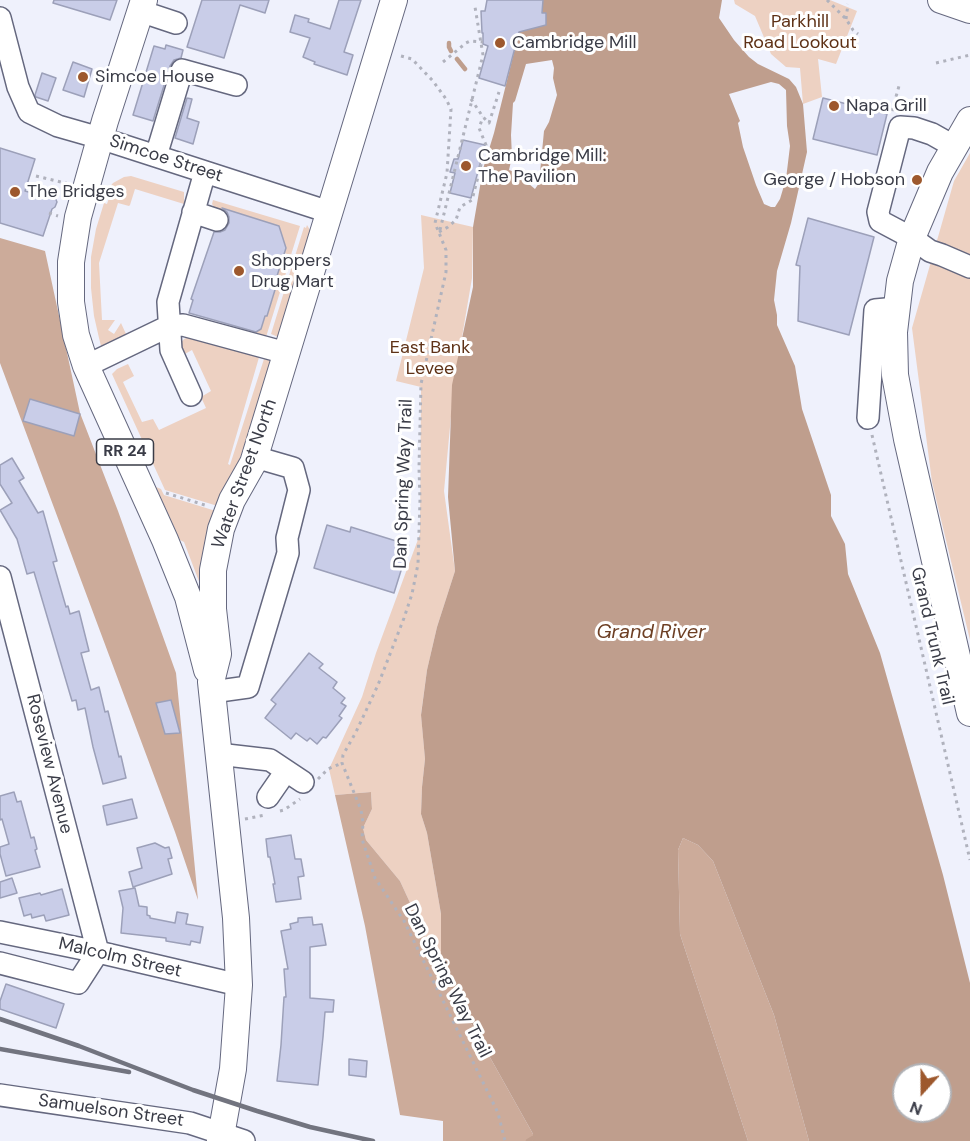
<!DOCTYPE html>
<style>
body{margin:0}
#map{position:relative;width:970px;height:1141px;overflow:hidden;background:#eff1fc;font-family:"DM Sans",sans-serif}
canvas{display:block}
.north{position:absolute;left:892px;top:1063px;width:60px;height:60px;box-sizing:border-box;background:#fff;border:2px solid #b0b1b5;border-radius:50%;rotate:201deg;font-size:16px;font-weight:700;line-height:24px;text-align:center;color:#3a3c47}
.north::after{content:'';display:block;margin:auto;width:21px;height:27px;background:#9d582d;clip-path:polygon(50% 0,100% 100%,50% 72%,0 100%)}
</style>
<div id="map">
<canvas width="970" height="1141"></canvas>
<div class="north">N</div>
</div>
<script>
const context = document.querySelector('canvas').getContext('2d');
context.lineJoin = 'round';
function paint(path, color) { context.fillStyle = color; context.fill(path, 'evenodd'); }
const poly = rows => new Path2D(rows.map(r => 'M' + r).join(''));
function stroke(path, color, width, dash) { context.strokeStyle = color; context.lineWidth = width; context.lineCap = dash ? 'butt' : 'round'; context.setLineDash(dash || []); context.stroke(path); }
function write(font, color, halo, rows, align = 'center') {
  context.font = font + ' "DM Sans",sans-serif'; context.lineWidth = 6; context.setLineDash([]); context.textBaseline = 'middle'; context.strokeStyle = halo; context.fillStyle = color; for (const [text, x, y, turn = 0] of rows) {
    context.save(); context.translate(x, y); context.rotate((+turn || 0) * Math.PI / 180); context.textAlign = isNaN(turn) ? turn : align; if (halo) context.strokeText(text, 0, 0); context.fillText(text, 0, 0); context.restore();
  }
}
const green = poly([
 [734,0,830,0,857,11,836,64,818,59,822,97,803,104,800,68,786,67,771,54,755,16,735,4],
 [970,153,970,640,932,482,912,328,954,181],
 [131,176,184,192,184,204,135,189,130,205,129,206,118,203,99,263,102,320,115,320,108,330,114,334,121,323,126,334,161,318,157,307,159,307,163,318,103,346,101,346,99,338,94,316,91,288,91,257,96,229,104,203,107,204,110,195,107,194,109,188,113,183,124,177],
 [213,200,300,226,291,255,284,253,286,248,279,226,222,208,221,210,214,207,212,204],
 [421,215,473,227,472,278,454,384,444,491,455,571,437,627,427,670,421,714,425,759,422,787,421,814,427,833,441,914,441,970,400,881,366,840,363,828,372,809,371,792,335,795,329,769,362,697,376,653,420,534,421,387,396,381,424,268],
 [307,225,310,230,310,235,294,285,293,286,293,288,290,295,290,297,278,337,271,334,304,227,306,228],
 [283,258,290,260,266,337,252,334,261,329,265,316,267,316,278,281,276,279],
 [190,336,260,354,228,464,230,465,264,359,271,361,237,468,221,507,165,490,112,374,117,369,128,364,134,376,123,382,142,422,153,419,159,430,206,408,201,397,211,391,192,350,183,355,180,344,184,339],
 [156,487,161,489,164,495,219,512,203,592,184,542,180,540]
]);
const forest = poly([
 [0,238,45,251,80,413,118,511,176,673,198,900,175,832,0,363],
 [371,792,372,809,363,828,366,840,400,881,441,970,533,1134,533,1141,443,1141,443,1121,400,1115,365,926,335,795],
 [683,838,698,845,713,861,774,1015,809,1141,748,1141,680,934,678,850]
]);
const water = poly([
 [543,0,722,0,719,18,734,40,749,57,758,64,789,79,796,87,803,104,807,152,791,223,777,271,774,300,777,315,777,325,795,366,802,409,831,495,831,516,845,544,848,574,880,653,943,875,970,983,970,1141,809,1141,774,1015,713,861,698,845,683,838,678,850,680,934,748,1141,533,1141,533,1134,441,970,441,914,427,833,421,814,422,787,425,759,421,715,427,670,437,627,455,571,448,497,452,385,473,287,473,227,483,169,494,133,519,32,546,25,542,13],
 [552,60,554,68,553,78,557,95,549,122,544,131,539,183,535,189,523,179,518,173,509,170,512,157,511,135,513,103,515,101,526,64],
 [771,82,779,84,786,90,787,126,790,146,786,179,780,199,775,207,771,207,764,204,756,185,743,147,738,123,740,121,729,94],
 [904,1075,940,1075,940,1111,904,1111]
]);
const stream = poly([
 [449,43,449,47,451,51],
 [457,59,465,69],
 [528,1141,533,1138]
]);
const building = poly([
 [54,0,117,0,110,20,53,3,54,0],
 [202,0,269,0,265,13,240,5,224,58,187,47,202,0],
 [339,0,361,0,344,52,353,55,347,75,314,64,315,62,303,57,310,38,290,32,295,15,309,19,308,22,330,29,339,0],
 [487,0,543,0,542,13,546,13,546,25,519,32,505,86,479,78,488,46,483,44,483,33,482,33,481,11,485,11,487,0],
 [166,45,183,50,181,58,174,60,170,66,153,121,133,115,154,46,165,49,166,45],
 [73,62,92,69,84,97,63,90,73,62],
 [42,73,56,78,48,101,36,97,35,95,42,73],
 [187,98,192,99,187,118,199,122,193,144,175,138,187,98],
 [823,98,887,114,877,155,813,139,823,98],
 [463,140,485,145,471,198,450,193,455,173,450,172,454,159,458,159,463,140],
 [0,148,35,159,25,191,43,196,48,194,54,195,57,202,55,207,52,209,43,236,0,223,0,148],
 [222,208,279,226,286,248,276,279,278,280,267,316,265,316,261,329,256,332,189,313,193,300,191,299,214,232,220,232,225,230,229,223,229,217,227,212,222,208],
 [808,218,874,237,849,335,798,321,800,266,796,265,808,218],
 [30,399,80,414,74,436,23,421,30,399],
 [12,458,24,478,19,481,38,513,43,511,57,561,53,562,66,607,68,606,70,614,79,611,89,651,81,653,91,690,99,687,105,712,108,711,119,757,121,756,126,778,103,784,93,747,85,708,78,710,76,700,72,701,34,572,27,574,17,539,0,510,12,503,0,484,0,465,12,458],
 [327,525,350,532,351,527,409,545,394,593,314,568,327,525],
 [309,653,323,664,319,668,337,682,333,688,345,698,341,703,346,706,339,716,342,718,326,738,323,737,317,744,310,738,307,741,296,733,291,739,265,718,276,704,271,700,309,653],
 [171,700,180,733,165,734,156,703,171,700],
 [14,792,17,802,21,801,31,838,34,837,37,849,35,850,40,867,6,876,0,854,0,847,9,844,2,819,0,820,0,796,14,792],
 [132,799,137,818,107,825,103,806,132,799],
 [291,835,295,859,301,859,304,876,298,877,301,899,276,902,273,884,275,884,270,857,268,857,266,839,291,835],
 [155,843,165,848,169,847,172,858,168,859,172,874,133,887,129,872,142,868,137,848,155,843],
 [12,878,17,893,0,898,0,882,12,878],
 [135,888,139,906,147,907,147,915,150,916,150,918,175,923,177,912,188,914,186,924,203,927,200,943,191,941,190,945,166,941,166,938,121,933,123,908,119,891,135,888],
 [62,889,69,915,46,921,44,915,32,918,31,914,24,916,19,898,40,893,41,895,62,889],
 [312,917,313,925,322,924,326,945,310,947,310,998,334,1000,333,1012,325,1012,323,1037,318,1085,277,1081,281,1045,284,997,286,997,284,969,288,969,281,931,291,929,290,924,298,922,298,918,312,917],
 [6,984,64,1004,56,1028,0,1009,0,1001,6,984],
 [349,1059,367,1061,366,1077,349,1075,349,1059]
]);
const path = poly([
 [827,0,846,19,853,30,858,34],
 [846,19,848,4],
 [401,56,412,59,433,81,446,99,451,109,447,173,435,223,446,250,446,272,421,384,419,468,420,500,418,564,412,594,404,618,378,685,356,732,343,755,342,763,361,810,363,823,362,839,375,878,404,921,498,1113,505,1141],
 [443,62,466,43,470,41,483,42],
 [936,63,970,55],
 [471,99,483,117,489,123,499,92],
 [892,111,899,86],
 [36,176,69,184],
 [49,213,58,216],
 [440,230,483,55,475,7],
 [439,232,448,227,456,220,460,207,472,200,486,145,479,128,483,117],
 [872,435,970,860],
 [166,493,208,506],
 [318,779,328,769,342,763],
 [280,811,284,810,300,799],
 [245,819,265,815]
]);
const minor = poly([
 [140,11,176,23],
 [0,18,18,87,29,112,58,126,100,138,329,212],
 [955,147,932,134,914,128,900,127,878,212,880,221,912,238,930,251,942,255,970,267],
 [156,156,182,70,236,85],
 [193,212,217,220],
 [86,366,169,326,183,325,286,353],
 [191,395,171,350,168,302,205,172],
 [868,418,875,310,897,308],
 [0,577,98,952],
 [212,692,248,687,288,553,287,538,299,490,293,468,255,457],
 [218,754,270,760,303,782],
 [268,797,286,771],
 [0,932,98,952,239,985],
 [0,963,78,983,98,952],
 [0,1095,190,1123,244,1141]
]);
const major = poly([
 [144,0,105,121,78,217,71,262,71,302,76,335,86,366,165,540,188,597,207,670],
 [941,0,970,10],
 [970,120,940,172,912,238,900,281,894,332,895,375,907,439,970,713],
 [220,1141,233,1069,239,985,236,918,211,682,218,654,213,609,213,570,221,529,232,500,253,463,394,0]
]);
const rail = poly([
 [0,1019,79,1046,193,1090,257,1111,310,1127,373,1141],
 [0,1049,129,1072]
]);
const markers = [
 [500,43,6,"#9d582d"],
 [83,77,6,"#9d582d"],
 [834,106,6,"#9d582d"],
 [466,166,6,"#9d582d"],
 [917,180,6,"#9d582d"],
 [15,192,6,"#9d582d"],
 [239,271,6,"#9d582d"]
];
const shields = [
 [125,452,57]
];
const shieldNames = [
 ["RR 24",125,452]
];
const parkNames = [
 ["Parkhill",800,22],
 ["Road Lookout",800,43],
 ["East Bank",430,348],
 ["Levee",430,369]
];
const poiNames = [
 ["Cambridge Mill",512,43],
 ["Simcoe House",95,77],
 ["Napa Grill",846,106],
 ["Cambridge Mill:",478,156],
 ["The Pavilion",478,177],
 ["George / Hobson",905,180,"right"],
 ["The Bridges",27,192],
 ["Shoppers",251,261],
 ["Drug Mart",251,282]
];
const streetNames = [
 ["Simcoe Street",166,159,18],
 ["Water Street North",245,474,-70],
 ["Dan Spring Way Trail",404,484,-88],
 ["Grand Trunk Trail",932,636,77],
 ["Roseview Avenue",49,764,76],
 ["Malcolm Street",120,958,13],
 ["Dan Spring Way Trail",447,981,63],
 ["Samuelson Street",111,1111,8]
];
const waterNames = [
 ["Grand River",651,633]
];
paint(green, '#edd1c2');
paint(forest, '#ccab9a');
paint(water, '#bf9e8d');
stroke(stream, '#bf9e8d', 4.5);
paint(building, '#c9cde8');
stroke(building, '#9ca0b9', 1.5);
stroke(minor, '#65687f', 24);
stroke(major, '#65687f', 28);
stroke(path, '#b0b2bd', 3, [3, 4.5]);
stroke(minor, '#fff', 21);
stroke(major, '#fff', 26);
stroke(rail, '#72747f', 4.5);
for (const [x, y, r, color] of markers) { const dot = new Path2D(); dot.arc(x, y, r, 0, 2 * Math.PI); context.fillStyle = color; context.fill(dot); stroke(dot, '#fff', 2); }
for (const [x, y, w] of shields) { const box = new Path2D(); box.roundRect(x - w / 2, y - 13, w, 26, 4.5); context.fillStyle = '#fff'; context.fill(box); stroke(box, '#3a3c47', 1.5); }
write('bold 16px', '#3a3c47', null, shieldNames);
write('18px', '#5e3116', '#fff', parkNames);
write('18px', '#3a3c47', '#fff', poiNames, 'left');
write('18px', '#3a3c47', '#fff', streetNames);
write('italic 20px', '#6d3f24', '#fff', waterNames);
</script>
